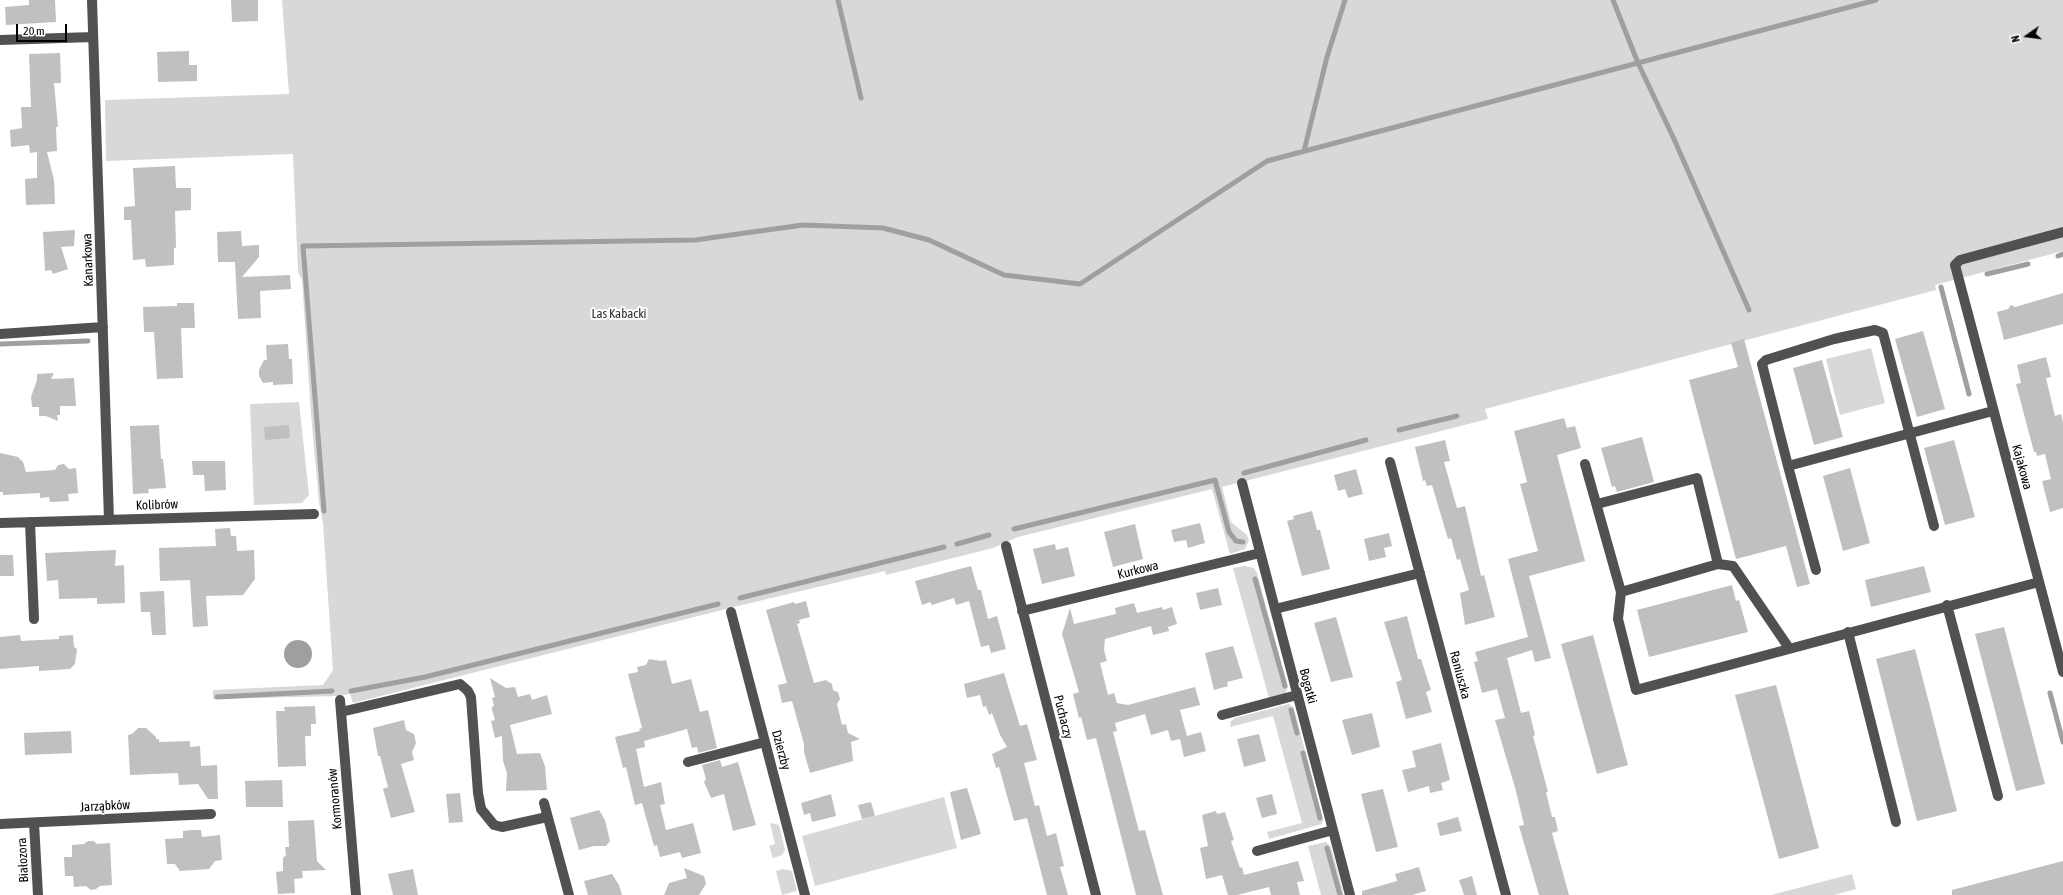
<!DOCTYPE html>
<meta charset="utf-8">
<style>
body{margin:0}
#map{position:relative;width:2063px;height:895px;overflow:hidden;background:#fff;font-family:"Asap Condensed",sans-serif}
canvas{display:block}
.north{position:absolute;left:2007px;top:16px;width:40px;height:40px;-webkit-text-stroke:3px #fff;paint-order:stroke;rotate:256deg;font-size:11px;font-weight:700;line-height:16px;text-align:center;color:#000}
.north::after{content:'';display:block;margin:auto;width:14px;height:18px;background:#000;clip-path:polygon(50% 0,100% 100%,50% 72%,0 100%)}
.scale{position:absolute;left:16px;top:24px;width:51px;height:18px;box-sizing:border-box;border:2px solid #000;border-top:0;padding-left:5px;font-size:12px;line-height:14px;white-space:nowrap;color:#000;-webkit-text-stroke:3px #fff;paint-order:stroke}
</style>
<div id="map">
<canvas width="2063" height="895"></canvas>
<div class="north">N</div>
<div class="scale">20 m</div>
</div>
<script>
const context = document.querySelector('canvas').getContext('2d');
context.lineJoin = 'round';
function paint(path, color) { context.fillStyle = color; context.fill(path, 'evenodd'); }
const poly = rows => new Path2D(rows.map(r => 'M' + r).join(''));
function stroke(path, color, width, dash) { context.strokeStyle = color; context.lineWidth = width; context.lineCap = dash ? 'butt' : 'round'; context.setLineDash(dash || []); context.stroke(path); }
function write(font, color, halo, rows, align = 'center') {
  context.font = font + ' "Asap Condensed",sans-serif'; context.lineWidth = 4; context.setLineDash([]); context.textBaseline = 'middle'; context.strokeStyle = halo; context.fillStyle = color; for (const [text, x, y, turn = 0] of rows) {
    context.save(); context.translate(x, y); context.rotate((+turn || 0) * Math.PI / 180); context.textAlign = isNaN(turn) ? turn : align; if (halo) context.strokeText(text, 0, 0); context.fillText(text, 0, 0); context.restore();
  }
}
const green = poly([
 [282,0,2063,0,2063,251,1935,285,1936,290,1485,409,1488,419,1222,487,1231,522,1247,535,1249,540,1245,549,1230,554,1212,489,1018,537,993,548,886,575,885,571,738,606,353,703,350,694,337,696,213,699,213,690,323,685,333,670,323,523,319,502,311,414,302,280,298,272,293,154,106,161,105,100,289,94],
 [1871,348,1885,403,1840,415,1826,359],
 [299,402,309,495,302,503,254,505,250,404],
 [1244,566,1254,568,1257,573,1288,687,1285,694,1269,698,1233,568],
 [1289,704,1294,708,1323,820,1322,824,1269,839,1267,832,1302,823,1273,716,1230,727,1231,721,1235,718],
 [944,797,957,848,815,886,802,836],
 [770,823,779,825,785,850,782,855,773,858,769,846,775,844],
 [1326,842,1331,847,1344,895,1321,895,1308,846],
 [783,869,792,871,797,891,782,895,776,871],
 [1852,874,1856,889,1834,895,1771,895]
]);
const water = poly([
 '284 654a14 14 0 1 1 28 0a14 14 0 1 1-28 0Z'
]);
const stream = poly([
 [838,0,861,98],
 [1613,0,1638,63,1674,139,1749,310],
 [1304,151,1327,57,1345,0],
 [2058,256,2063,254],
 [1987,274,2028,264],
 [1941,287,1969,394],
 [0,344,88,341],
 [1399,430,1457,416],
 [1244,473,1366,440],
 [324,511,303,246,695,240,803,225,883,228,929,240,1004,275,1080,284,1267,161,1876,0],
 [1014,529,1215,480,1229,532,1236,541,1243,542],
 [957,544,989,535],
 [1255,579,1285,686],
 [740,598,944,547],
 [351,691,425,677,718,604],
 [2050,693,2063,742],
 [217,697,332,691],
 [1291,710,1297,733],
 [1303,753,1320,818],
 [1327,848,1340,895]
]);
const building = poly([
 [29,0,55,0,56,22,6,25,5,7,29,5],
 [231,0,258,0,258,21,232,22],
 [189,51,189,65,197,65,197,81,158,82,157,52],
 [60,53,61,83,54,83,58,127,56,127,57,151,47,152,54,180,55,204,26,205,25,179,37,178,37,152,30,153,29,145,11,147,10,130,22,128,21,107,31,107,29,54],
 [175,166,176,188,191,188,191,210,175,211,176,248,174,248,174,265,146,267,145,259,133,260,131,220,124,220,124,207,135,206,133,168],
 [75,230,74,246,61,247,68,269,53,274,51,270,45,271,43,232],
 [241,231,242,246,259,245,259,257,242,277,290,275,291,289,260,291,261,318,238,319,235,262,218,262,217,232],
 [2063,293,2063,324,2004,340,1997,312,2008,309,2011,305,2015,307],
 [177,303,194,303,195,328,181,328,183,378,157,379,154,332,144,332,143,307,177,306],
 [1923,331,1945,409,1917,417,1895,339],
 [1744,339,1810,584,1797,587,1786,546,1736,559,1689,380,1738,367,1731,343],
 [288,344,289,359,292,359,293,384,273,385,273,382,263,383,259,376,259,370,264,360,267,360,266,345],
 [2046,357,2051,377,2046,378,2055,416,2061,414,2063,423,2063,508,2050,512,2042,481,2051,479,2045,454,2037,456,2036,452,2034,452,2016,384,2021,383,2017,365],
 [1822,360,1843,437,1814,445,1793,368],
 [54,373,51,379,74,378,76,406,60,406,60,415,57,415,58,421,46,416,39,416,39,407,32,407,31,397,37,380,37,374],
 [1564,418,1567,428,1575,426,1581,448,1557,455,1585,561,1529,576,1551,658,1535,662,1532,650,1507,658,1521,713,1529,711,1535,735,1533,736,1548,792,1546,792,1552,817,1555,817,1558,831,1552,833,1569,895,1539,895,1519,826,1524,825,1516,791,1495,720,1505,718,1497,689,1482,693,1474,662,1478,661,1475,652,1528,637,1508,559,1538,551,1520,484,1527,482,1514,431],
 [159,425,161,459,163,459,166,488,148,489,149,493,133,494,130,426],
 [289,425,290,438,265,440,264,427],
 [1642,437,1654,482,1617,492,1615,486,1612,487,1601,448],
 [1445,440,1450,461,1444,462,1457,508,1465,506,1481,576,1484,575,1495,617,1465,625,1460,593,1469,590,1460,559,1457,560,1451,538,1448,539,1432,485,1427,486,1425,480,1423,481,1415,447],
 [1954,440,1975,517,1945,525,1924,448],
 [0,453,18,457,23,462,26,472,55,470,58,465,64,464,69,469,76,468,78,493,68,494,69,501,50,502,49,497,40,498,40,493,3,495,3,492,0,492],
 [192,461,225,461,226,490,205,491,204,475,193,475],
 [1850,468,1870,543,1843,551,1823,476],
 [1356,469,1363,494,1348,498,1345,489,1338,491,1334,475],
 [1312,511,1317,530,1320,530,1330,569,1302,576,1287,521,1294,519,1293,516],
 [1200,523,1205,543,1188,548,1186,540,1174,542,1171,530],
 [1135,524,1143,559,1113,567,1104,532],
 [230,528,231,536,236,536,237,551,254,550,255,579,243,595,206,596,208,626,193,627,190,580,160,581,159,548,216,546,215,529],
 [1389,533,1392,546,1384,548,1386,557,1369,561,1364,539],
 [1055,544,1056,550,1068,547,1075,576,1042,584,1033,549],
 [116,550,115,566,124,565,125,603,97,604,97,598,59,599,58,580,47,581,45,553],
 [0,555,13,555,14,576,0,576],
 [971,566,978,590,981,590,988,619,997,616,1006,649,991,653,989,645,981,647,969,601,956,605,954,598,932,605,930,602,922,605,915,581],
 [1924,566,1931,592,1871,607,1865,580],
 [1732,585,1736,601,1739,600,1748,632,1649,657,1637,610],
 [1218,588,1222,605,1200,610,1196,593],
 [164,591,166,635,152,635,150,612,141,612,140,592],
 [806,601,810,617,799,620,800,623,797,624,814,683,826,680,832,684,833,690,838,692,840,699,837,704,842,725,846,724,848,733,860,739,851,742,853,761,810,773,804,752,804,744,792,701,782,703,778,685,787,683,766,610,794,602,795,604],
 [1134,603,1137,613,1162,607,1163,610,1172,607,1177,624,1168,627,1169,631,1153,635,1151,626,1105,639,1104,650,1107,661,1100,663,1108,695,1114,693,1117,703,1128,705,1195,687,1200,705,1180,710,1187,736,1201,732,1206,751,1184,757,1180,739,1171,741,1168,730,1151,735,1145,714,1115,723,1117,731,1113,732,1139,831,1145,830,1163,895,1136,895,1096,738,1087,740,1081,717,1079,718,1073,694,1079,692,1062,634,1070,608,1074,624,1116,614,1115,608],
 [1407,616,1418,659,1421,659,1431,690,1426,692,1432,712,1406,719,1396,682,1402,680,1384,622],
 [1336,617,1353,677,1331,682,1314,623],
 [2004,627,2045,784,2016,791,1975,634],
 [20,635,21,641,59,639,59,636,73,635,74,647,77,649,75,664,70,669,39,671,39,666,0,669,0,637],
 [1593,635,1628,765,1597,774,1561,644],
 [1233,646,1243,678,1227,682,1228,686,1214,690,1205,653],
 [1915,649,1957,811,1917,821,1876,659],
 [649,659,661,661,666,660,672,684,691,679,700,712,708,710,717,748,698,753,697,747,692,748,687,729,644,741,645,747,636,749,644,787,661,782,665,804,660,805,666,830,693,823,701,853,682,858,680,852,660,857,657,845,654,846,642,803,635,805,626,767,623,768,615,737,640,731,639,729,642,728,628,674,638,672,637,667,646,665],
 [1004,673,1020,726,1027,724,1037,760,1024,763,1035,806,1039,805,1047,836,1056,833,1064,866,1060,867,1068,895,1047,895,1027,818,1014,821,999,767,996,768,992,754,1007,747,1000,735,992,713,989,715,986,706,983,707,980,695,967,698,964,684],
 [490,678,506,688,515,687,518,697,530,694,532,700,547,695,552,714,510,725,517,754,540,753,545,766,547,790,506,791,507,773,503,761,502,736,495,738,491,721,495,720,492,710,492,707,494,706,492,698,495,697],
 [1776,685,1819,848,1779,859,1735,695],
 [315,706,316,724,311,724,311,736,305,736,306,766,278,767,276,711,285,711,284,707],
 [1372,713,1380,747,1352,755,1342,720],
 [404,720,406,730,414,734,416,743,412,752,414,760,401,764,415,812,391,818,383,789,388,787,380,756,378,756,373,728],
 [138,728,146,728,156,737,156,739,159,739,159,742,190,741,190,747,200,746,201,766,217,765,218,799,208,799,198,784,179,785,178,773,130,775,128,735,132,734],
 [71,731,72,753,25,755,24,733],
 [1259,734,1266,761,1244,767,1237,739],
 [1441,743,1450,780,1441,783,1443,790,1430,793,1429,786,1408,792,1402,770,1416,767,1412,751],
 [720,760,722,767,738,762,756,825,733,831,724,794,711,798,704,782,706,779,702,765],
 [282,780,283,807,246,807,245,781],
 [967,788,981,834,961,840,950,792],
 [1383,789,1398,847,1376,852,1361,794],
 [460,793,463,822,449,823,446,794],
 [831,794,836,816,812,822,810,813,804,815,801,803],
 [1272,794,1277,814,1262,818,1256,798],
 [871,802,875,816,862,819,858,805],
 [599,810,605,820,610,841,606,846,594,846,579,850,570,818],
 [1216,811,1217,814,1225,812,1234,840,1231,841,1240,868,1242,867,1244,875,1298,861,1304,881,1297,882,1300,895,1271,895,1269,887,1237,895,1228,895,1222,875,1206,879,1200,848,1208,846,1202,815],
 [1458,817,1462,831,1440,836,1437,823],
 [314,820,317,861,326,870,302,871,303,878,294,879,295,893,278,894,276,872,283,871,283,858,286,855,285,847,289,847,288,821],
 [192,830,201,830,202,837,220,835,222,860,215,861,209,869,180,871,175,864,167,864,165,839,183,838,183,831],
 [88,841,94,841,97,844,110,843,112,885,100,886,96,889,91,890,86,886,74,887,73,876,65,876,64,857,72,857,72,845,84,844],
 [2063,861,2063,895,1952,895,1952,890],
 [1419,867,1426,891,1412,895,1362,895,1362,891,1397,881,1395,874],
 [684,868,704,876,706,884,699,895,664,895,669,883,687,878],
 [413,869,418,895,393,895,388,874],
 [612,874,619,885,622,895,588,895,584,881],
 [1472,876,1477,895,1464,895,1459,880]
]);
const minor = poly([
 [92,0,109,520],
 [0,40,93,37],
 [2063,232,1960,260,1955,265,2063,672],
 [0,334,103,327],
 [1390,462,1506,895],
 [1585,464,1621,592,1618,619,1636,690,2039,582],
 [1788,466,1762,364,1766,360,1834,339,1875,330,1883,333,1934,526],
 [1242,483,1350,895],
 [1597,504,1697,478,1718,564,1621,592],
 [30,522,34,619],
 [0,523,314,514],
 [1006,546,1096,895],
 [1718,564,1733,566,1789,648],
 [1816,570,1788,466,1993,411],
 [1947,605,1998,796],
 [1275,609,1420,573],
 [1022,611,1260,553],
 [731,612,805,895],
 [1848,632,1896,822],
 [340,700,356,895],
 [341,712,460,684,468,691,471,697,478,793,481,809,494,825,502,827,547,817],
 [1222,715,1297,695],
 [688,762,765,742],
 [544,803,569,895],
 [34,823,38,895],
 [0,824,211,814],
 [1257,851,1333,830]
]);
const streetNames = [
 ["Kanarkowa",88,260,-92],
 ["Kajakowa",2022,467,75],
 ["Kolibrów",157,505,-2],
 ["Kurkowa",1138,570,-14],
 ["Raniuszka",1460,675,75],
 ["Bogatki",1308,686,75],
 ["Puchaczy",1063,717,76],
 ["Dzierzby",781,750,75],
 ["Kormoranów",335,799,-95],
 ["Jarząbków",105,806,-3],
 ["Białozora",23,860,-93]
];
const parkNames = [
 ["Las Kabacki",619,314]
];
paint(green, '#d8d8d8');
paint(water, '#9f9f9f');
stroke(stream, '#9f9f9f', 5);
paint(building, '#c0c0c0');
stroke(minor, '#515151', 10);
write('13px', '#000', '#fff', streetNames);
write('13px', '#2f2f2f', '#fff', parkNames);
</script>
